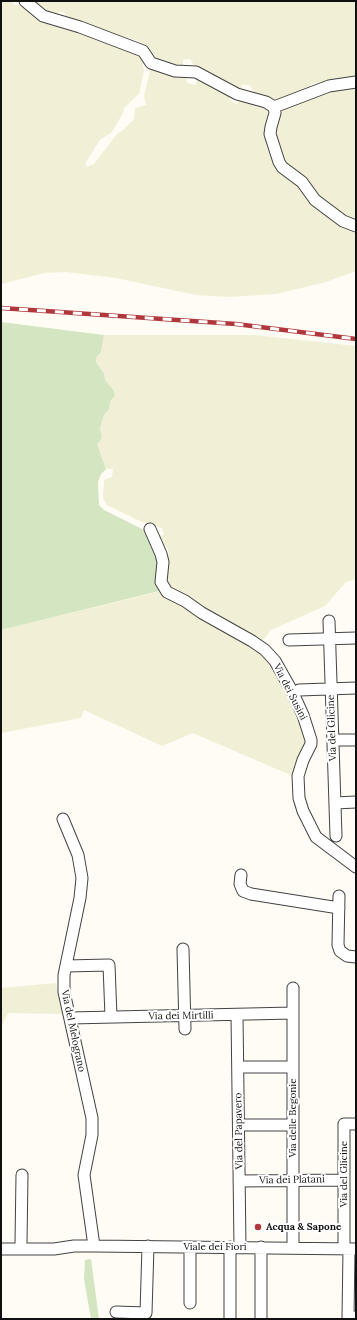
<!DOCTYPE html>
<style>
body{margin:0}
#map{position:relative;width:357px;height:1320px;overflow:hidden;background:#fefcf4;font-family:Lora,serif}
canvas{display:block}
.frame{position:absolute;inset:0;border:2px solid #101010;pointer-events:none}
</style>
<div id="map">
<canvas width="357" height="1320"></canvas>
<div class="frame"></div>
</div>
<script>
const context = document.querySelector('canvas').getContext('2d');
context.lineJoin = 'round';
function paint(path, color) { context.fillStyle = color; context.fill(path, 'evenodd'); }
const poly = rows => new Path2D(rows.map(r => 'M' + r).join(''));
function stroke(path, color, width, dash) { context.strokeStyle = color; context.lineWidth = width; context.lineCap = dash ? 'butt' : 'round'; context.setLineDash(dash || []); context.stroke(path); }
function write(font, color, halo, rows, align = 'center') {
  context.font = font + ' Lora,serif'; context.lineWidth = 4; context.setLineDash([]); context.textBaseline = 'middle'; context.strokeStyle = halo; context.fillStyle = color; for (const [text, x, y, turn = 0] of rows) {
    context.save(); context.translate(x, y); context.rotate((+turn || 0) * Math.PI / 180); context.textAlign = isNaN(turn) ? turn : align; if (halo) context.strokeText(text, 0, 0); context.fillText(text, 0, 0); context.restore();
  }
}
const farmland = poly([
 [1,1,11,1,15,5,23,4,142,57,144,71,139,94,124,108,123,113,112,132,100,140,86,162,86,167,94,164,116,135,123,130,134,119,135,108,146,105,144,96,151,67,186,75,187,83,195,85,199,77,229,95,230,100,237,104,239,99,257,104,268,110,265,131,275,168,296,185,313,204,356,229,356,271,326,282,276,294,228,297,196,295,116,278,66,272,44,273,1,284],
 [28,1,356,1,356,78,337,79,322,85,320,82,311,84,311,89,278,100,255,94,250,85,242,85,240,92,195,67,190,59,183,60,183,67,172,65,155,58,147,47,139,41,65,20,65,13,60,11,56,15,37,9],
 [356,87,356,222,346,218,320,198,286,163,277,138,278,120,284,107,344,88],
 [104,335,255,335,356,346,356,579,346,582,325,606,271,630,257,648,276,670,299,713,307,741,295,777,193,733,162,746,84,710,81,718,1,733,1,630,169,589,163,581,165,562,169,553,166,545,161,548,158,536,164,535,162,528,142,522,107,505,103,498,104,480,112,477,113,469,106,469,97,444,104,415,109,409,109,385,105,380,104,372,96,362,96,358,101,352],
 [56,983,62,1014,8,1013,1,1028,1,988]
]);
const green = poly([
 [1,322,104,335,101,352,96,358,96,362,104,373,105,380,114,391,115,396,110,401,109,409,104,415,100,429,102,438,97,444,106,469,101,474,98,482,99,505,104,510,148,532,160,563,158,582,159,591,1,630],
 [91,1259,99,1319,91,1319,84,1279,85,1260]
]);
const minor = poly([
 [25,1,43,16,80,27,143,51,151,63,175,71,196,72,237,94,266,102,274,107,275,113,271,127,270,134,279,162,282,167,302,182,315,200,343,221,356,226],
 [274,107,329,86,356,82],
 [150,529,161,554,163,562,161,582,167,592,185,601,202,613,252,641,265,650,275,661,293,693,303,715,311,740,311,744,303,760,298,776,299,798,303,811,316,837,356,867],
 [329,621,336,836],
 [289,640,356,638],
 [299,690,356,688],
 [333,740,356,740],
 [335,803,356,802],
 [63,819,78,855,82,878,80,898,64,975,64,992,92,1118,92,1135,84,1175,94,1246],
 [241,875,240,884,243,891,251,894,339,908],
 [339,896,338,945,340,951,347,956,356,957],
 [183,949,185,1029],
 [66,966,109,965,111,1017],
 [237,1015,240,1247],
 [70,1018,293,1013],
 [238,1067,293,1067],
 [239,1125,293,1125],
 [239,1181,344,1180],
 [21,1243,22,1175],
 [230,1247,230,1319],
 [293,1248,293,988],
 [1,1249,54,1249,74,1246,94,1246,356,1249],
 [344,1249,344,1124,356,1124],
 [349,1249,348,1317,356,1317],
 [190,1303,190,1247],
 [116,1312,146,1313,148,1246],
 [261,1319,261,1247]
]);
const rail = poly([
 [1,308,236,324,356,339]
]);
const markers = [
 [258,1227,4,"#b0383c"]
];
const streetNames = [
 ["Via dei Susini",290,692,63],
 ["Via del Glicine",332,728,-92],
 ["Via dei Mirtilli",181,1016,-1],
 ["Via del Melograno",73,1031,78],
 ["Via delle Begonie",293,1118,-90],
 ["Via del Papavero",239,1131,-91],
 ["Via del Glicine",344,1174,-90],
 ["Via dei Platani",292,1180,-1],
 ["Viale dei Fiori",215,1247]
];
const poiNames = [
 ["Acqua & Sapone",266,1227]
];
paint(farmland, '#f1f0d6');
paint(green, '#d3e5c1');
stroke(minor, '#434343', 13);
stroke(minor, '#fff', 11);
stroke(rail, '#b0383c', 4.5);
stroke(rail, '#fff', 3, [9]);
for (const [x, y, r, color] of markers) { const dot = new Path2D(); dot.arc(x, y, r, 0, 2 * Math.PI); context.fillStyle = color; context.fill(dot); stroke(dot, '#fff', 1.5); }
write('10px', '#101010', '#fff', streetNames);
write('bold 10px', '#101010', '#fff', poiNames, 'left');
</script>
